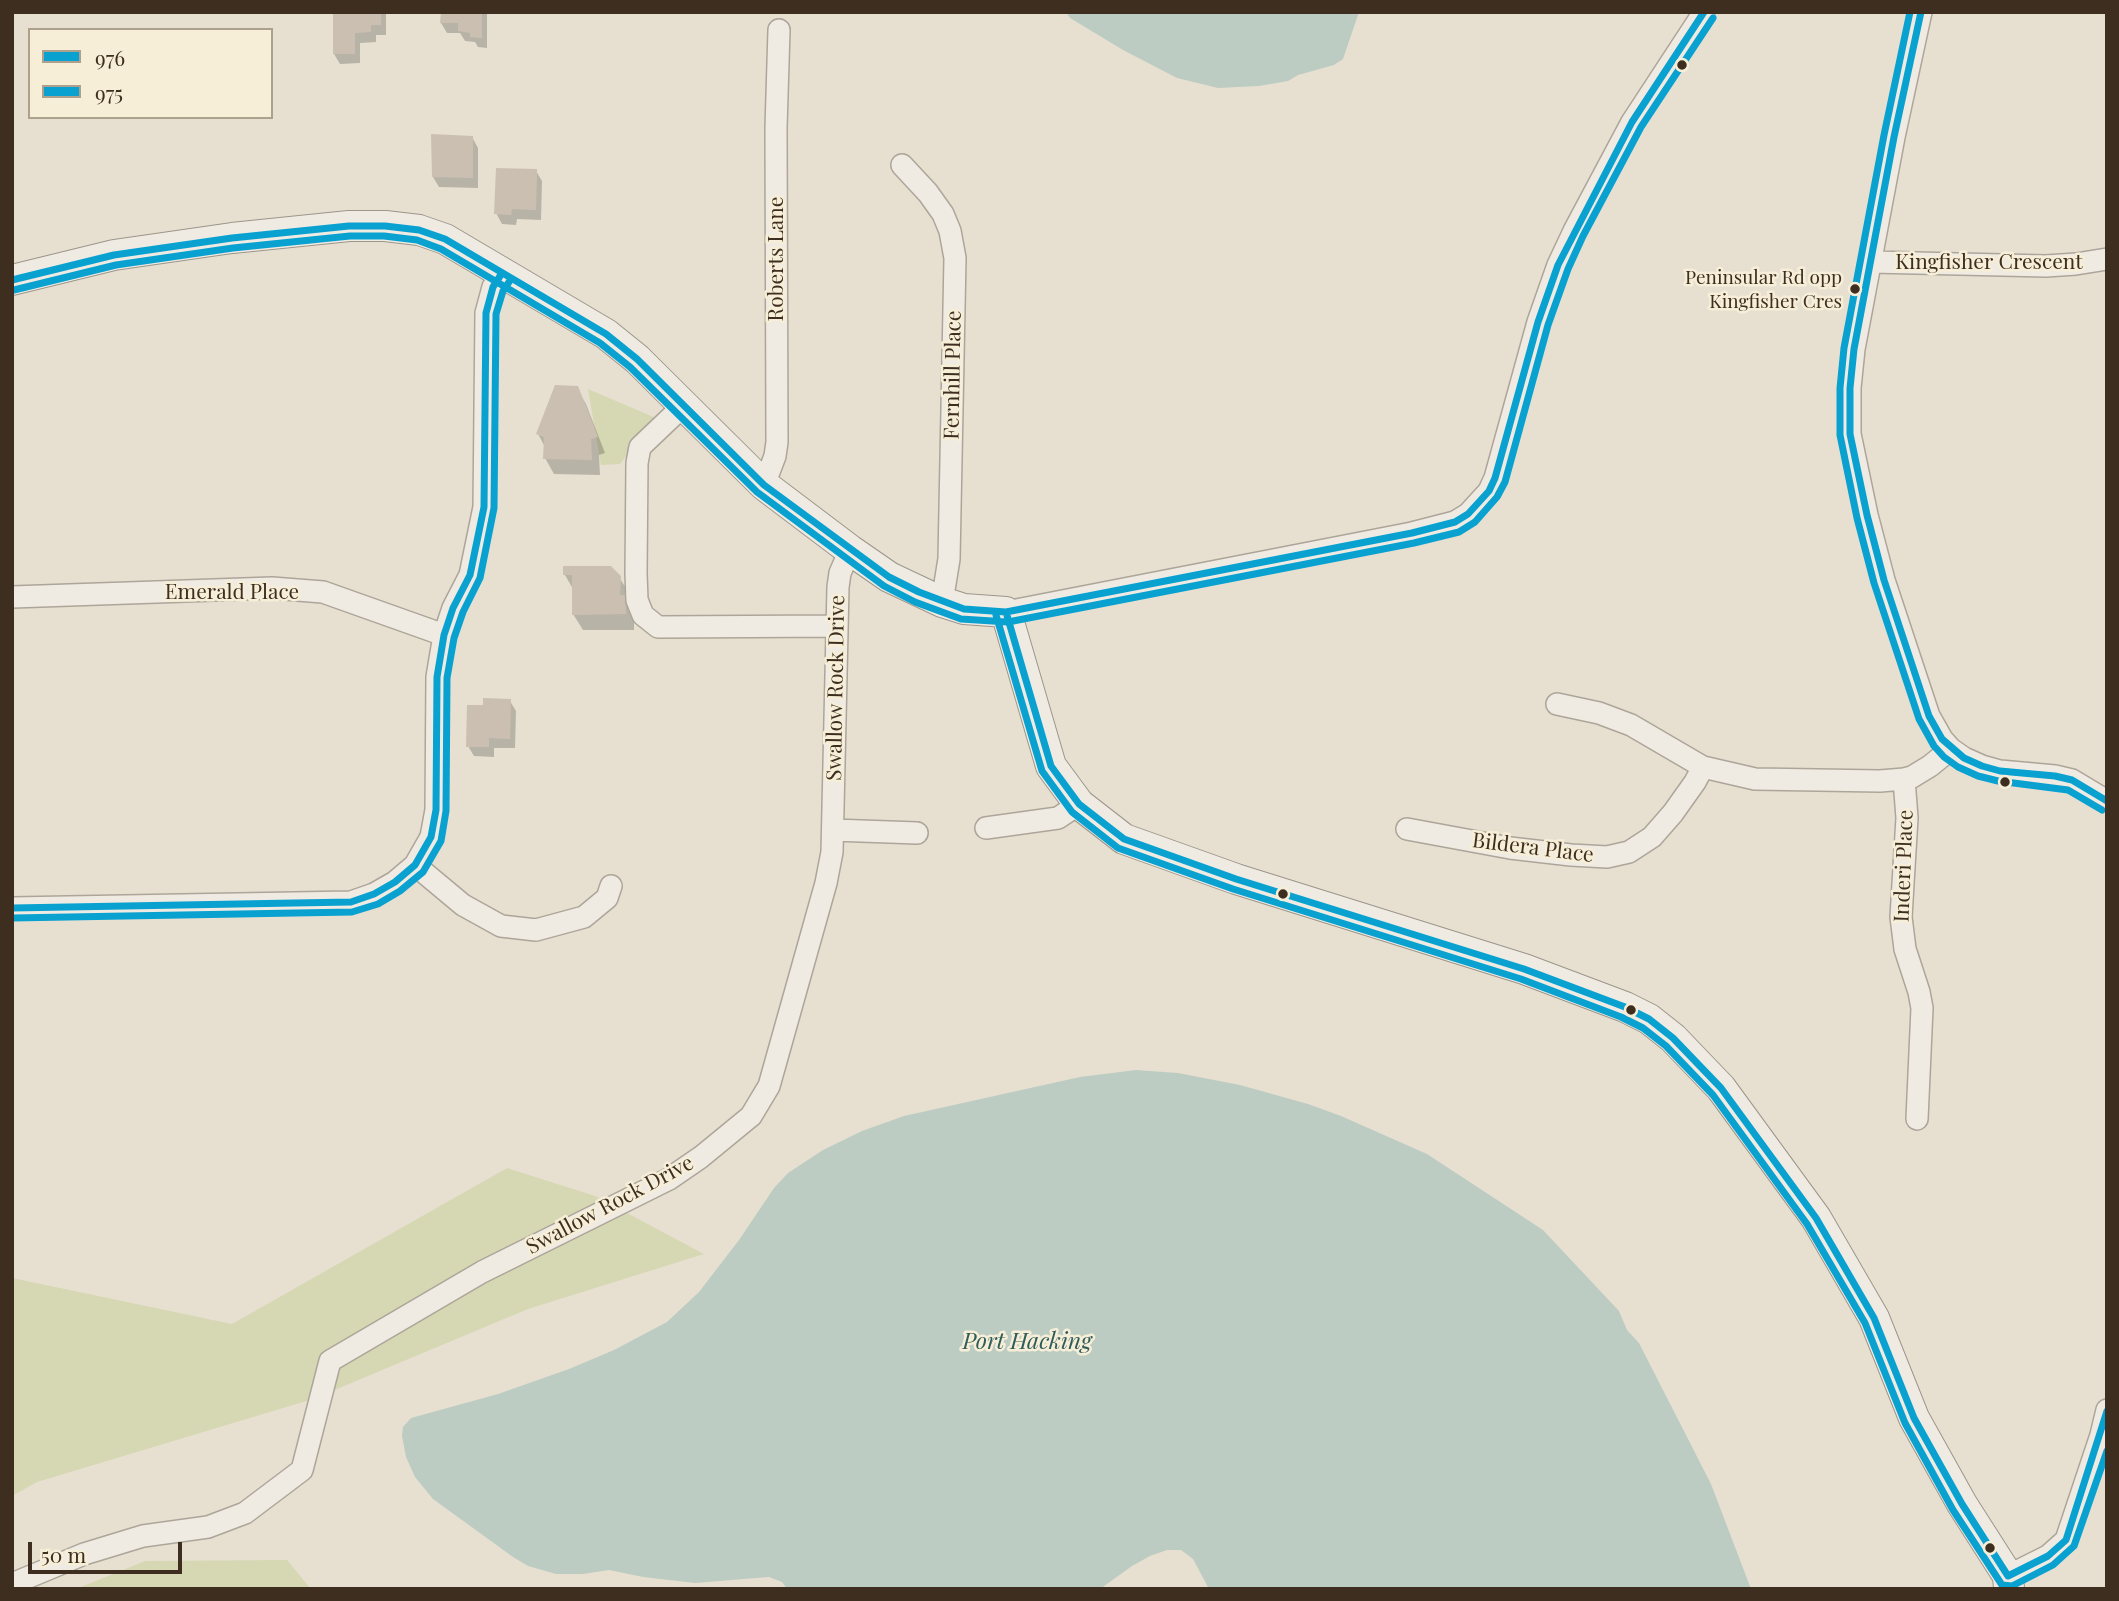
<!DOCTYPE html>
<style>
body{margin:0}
#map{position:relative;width:2119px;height:1601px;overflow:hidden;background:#e7e0d1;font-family:"Playfair Display",serif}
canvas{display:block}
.frame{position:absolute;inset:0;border:14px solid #3d2e20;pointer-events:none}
.legend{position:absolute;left:28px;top:28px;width:245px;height:91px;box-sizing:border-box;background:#f7eed8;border:2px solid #ada18e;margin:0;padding:9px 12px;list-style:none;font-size:21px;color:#3d2e20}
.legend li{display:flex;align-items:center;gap:14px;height:35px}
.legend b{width:35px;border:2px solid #ada18e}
.scale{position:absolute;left:28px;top:1542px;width:154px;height:32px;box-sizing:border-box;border:4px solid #3d2e20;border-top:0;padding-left:9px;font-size:21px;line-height:24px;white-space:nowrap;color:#3d2e20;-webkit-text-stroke:5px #f7eed8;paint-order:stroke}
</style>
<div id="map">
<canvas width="2119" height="1601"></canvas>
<div class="frame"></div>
<ul class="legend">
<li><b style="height:9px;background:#09a1d0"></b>976</li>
<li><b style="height:9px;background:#09a1d0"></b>975</li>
</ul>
<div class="scale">50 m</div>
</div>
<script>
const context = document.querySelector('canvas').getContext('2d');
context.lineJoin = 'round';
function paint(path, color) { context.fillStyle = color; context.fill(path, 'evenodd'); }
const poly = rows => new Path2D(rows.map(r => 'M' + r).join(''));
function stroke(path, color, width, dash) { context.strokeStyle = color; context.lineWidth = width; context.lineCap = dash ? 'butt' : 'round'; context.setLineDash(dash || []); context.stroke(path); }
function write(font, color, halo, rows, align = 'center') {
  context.font = font + ' "Playfair Display",serif'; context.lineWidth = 5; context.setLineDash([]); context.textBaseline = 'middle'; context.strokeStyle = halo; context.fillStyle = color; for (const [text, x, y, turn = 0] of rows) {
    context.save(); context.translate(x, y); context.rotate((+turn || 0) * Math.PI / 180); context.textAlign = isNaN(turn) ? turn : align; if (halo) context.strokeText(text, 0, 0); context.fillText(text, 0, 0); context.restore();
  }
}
const green = poly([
 [588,389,656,418,620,464,601,465],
 [507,1168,595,1196,704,1254,528,1309,313,1399,37,1482,12,1496,12,1278,232,1324],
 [287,1560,311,1589,76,1589,145,1561]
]);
const water = poly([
 [1066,12,1359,12,1343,59,1334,65,1298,75,1288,81,1259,86,1218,88,1177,78,1123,50,1070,18],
 [1136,1070,1178,1073,1240,1085,1308,1104,1341,1116,1427,1154,1543,1230,1619,1311,1627,1330,1639,1343,1711,1484,1751,1589,1209,1589,1193,1559,1181,1550,1167,1550,1150,1556,1132,1566,1100,1589,787,1589,782,1582,769,1577,695,1583,643,1577,609,1570,583,1574,556,1574,528,1566,513,1557,433,1499,415,1477,406,1457,402,1436,403,1427,411,1418,498,1394,569,1369,614,1350,667,1322,699,1292,739,1240,774,1188,788,1173,823,1150,862,1131,904,1116,1080,1077]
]);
const shadow = poly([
 [335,12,386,12,386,35,376,35,376,42,360,43,360,63,340,64,334,54],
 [442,12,487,12,487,48,478,47,475,42,465,41,460,33,447,33,441,23],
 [472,137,478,148,478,188,439,187,433,177],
 [536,171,542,181,541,220,517,219,516,225,502,224,496,213],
 [576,387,586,404,605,453,599,455,600,475,554,474,545,458,545,447,538,434],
 [565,568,619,577,629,593,634,613,634,630,583,630,573,614,573,589,565,575],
 [510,701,516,711,515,748,494,748,494,757,474,756,468,746,484,707]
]);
const building = poly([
 [333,12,381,12,381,25,371,25,371,32,355,33,355,54,333,54],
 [441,12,482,12,482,38,470,37,470,33,458,31,458,23,440,23],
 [431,134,473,136,473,178,432,177],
 [496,168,537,169,536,210,512,209,511,215,494,214],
 [555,385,578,386,598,437,591,439,592,460,543,459,544,437,536,434],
 [563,566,611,566,621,576,620,595,625,595,626,614,572,615,572,575,563,575],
 [483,698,511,699,510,739,489,738,489,747,466,747,467,705,483,705]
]);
const street = poly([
 [1921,12,1894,137,1854,349,1850,388,1850,434,1867,515,1884,580,1929,716,1942,739,1951,749,1964,758,1982,766,2000,771,2055,776,2072,780,2107,801],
 [902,165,928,193,943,214,950,231,955,258,949,559,942,602],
 [1872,262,2046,266,2076,264,2107,259],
 [682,407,640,447,637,463,636,573,637,600,643,615,658,627,837,626],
 [764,485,775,456,777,442,776,128,779,30],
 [12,597,272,588,323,592,444,635],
 [1006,612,1412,533,1455,522,1468,514,1489,491,1495,478,1538,322,1558,265,1574,231,1632,122,1704,12],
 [1557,704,1599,713,1631,725,1703,767,1755,779,1880,781,1904,779,1912,777,1930,766,1951,749],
 [1904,779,1907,818,1901,917,1905,949,1919,992,1922,1008,1917,1119],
 [986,828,1058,818,1079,804],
 [1407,829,1510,848,1571,855,1607,857,1629,852,1652,837,1673,813,1695,782,1703,767],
 [833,830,917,833],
 [415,865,463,905,501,926,536,930,584,917,607,898,611,886],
 [12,908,351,902,374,894,395,882,415,865,431,837,436,810,437,677,444,635,453,608,470,575,484,507,486,313,493,287,502,273],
 [2008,1576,2048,1556,2066,1540,2101,1435,2107,1410],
 [12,1584,84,1554,143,1536,208,1527,245,1513,302,1470,330,1361,482,1272,669,1179,701,1157,751,1116,769,1086,826,883,832,852,838,587,840,573,850,550]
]);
const secondary = poly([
 [12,280,114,255,232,238,349,226,385,226,419,230,445,239,606,334,637,359,764,485,850,550,889,577,942,602,964,609,1006,612,1051,766,1079,804,1124,839,1236,879,1524,969,1625,1007,1649,1019,1673,1038,1721,1088,1816,1218,1874,1318,1914,1418,1962,1504,2008,1576,2009,1589]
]);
const bus1 = poly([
 [1921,12,1894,137,1854,349,1850,388,1850,434,1867,515,1884,580,1929,716,1942,739,1964,758,1982,766,2000,771,2055,776,2072,780,2107,801],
 [12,280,114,255,232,238,349,226,385,226,419,230,445,239,606,334,637,359,764,485,889,577,919,592,964,609,1006,612,1412,533,1455,522,1468,514,1489,491,1495,478,1538,322,1558,265,1632,122,1704,12],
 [1006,612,1051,766,1079,804,1124,839,1236,879,1524,969,1625,1007,1649,1019,1673,1038,1721,1088,1816,1218,1874,1318,1914,1418,1962,1504,2008,1576,2048,1556,2066,1540,2107,1411],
 [12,908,351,902,374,894,395,882,415,865,431,837,436,810,437,677,444,635,453,608,470,575,484,507,486,313,493,287,502,273]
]);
const bus2 = poly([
 [1910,12,1884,135,1844,348,1840,388,1840,435,1857,518,1874,583,1919,719,1934,746,1944,757,1958,767,1978,776,1998,781,2068,790,2102,810],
 [14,290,116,265,233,248,350,236,384,236,417,240,441,249,600,343,630,367,757,492,884,586,915,602,961,619,1008,622,1414,543,1459,532,1475,522,1497,497,1505,482,1548,325,1568,269,1583,236,1641,127,1713,18],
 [996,615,1042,771,1072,812,1118,848,1233,889,1521,979,1621,1017,1643,1028,1666,1046,1713,1095,1807,1224,1865,1323,1905,1423,1953,1510,2002,1585,2012,1586,2053,1565,2074,1546,2107,1451],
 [12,918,352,912,378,904,400,891,423,872,441,841,446,811,447,678,454,638,463,612,480,578,494,508,496,314,503,291,511,279]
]);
const markers = [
 [1682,65,6,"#3d2e20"],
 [1855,289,6,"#3d2e20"],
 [2005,782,6,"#3d2e20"],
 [1283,894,6,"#3d2e20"],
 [1631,1010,6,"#3d2e20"],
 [1990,1548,6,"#3d2e20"]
];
const busNames = [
 ["Peninsular Rd opp",1842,278],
 ["Kingfisher Cres",1842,302]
];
const streetNames = [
 ["Roberts Lane",776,259,-90],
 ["Kingfisher Crescent",1989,262],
 ["Fernhill Place",953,375,-89],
 ["Emerald Place",232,592],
 ["Swallow Rock Drive",836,688,-89],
 ["Bildera Place",1533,848,7],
 ["Inderi Place",1904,866,-88],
 ["Swallow Rock Drive",610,1205,-28]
];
const waterNames = [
 ["Port Hacking",1027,1342]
];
paint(green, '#d6d7b3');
paint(water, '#bcccc2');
paint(shadow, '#0003');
paint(building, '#cbbfb2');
stroke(street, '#ada599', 24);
stroke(secondary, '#9c958a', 32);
stroke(street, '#efebe3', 21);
stroke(secondary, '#efebe3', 30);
stroke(bus1, '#09a1d0', 7);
stroke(bus2, '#09a1d0', 7);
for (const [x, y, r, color] of markers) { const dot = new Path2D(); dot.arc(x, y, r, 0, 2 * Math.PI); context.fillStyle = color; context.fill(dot); stroke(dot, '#f7eed8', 2.5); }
write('19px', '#3d2e20', '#f7eed8', busNames, 'right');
write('21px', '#3d2e20', '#f7eed8', streetNames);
write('italic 23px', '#2f5d5a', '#f7eed8', waterNames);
</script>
